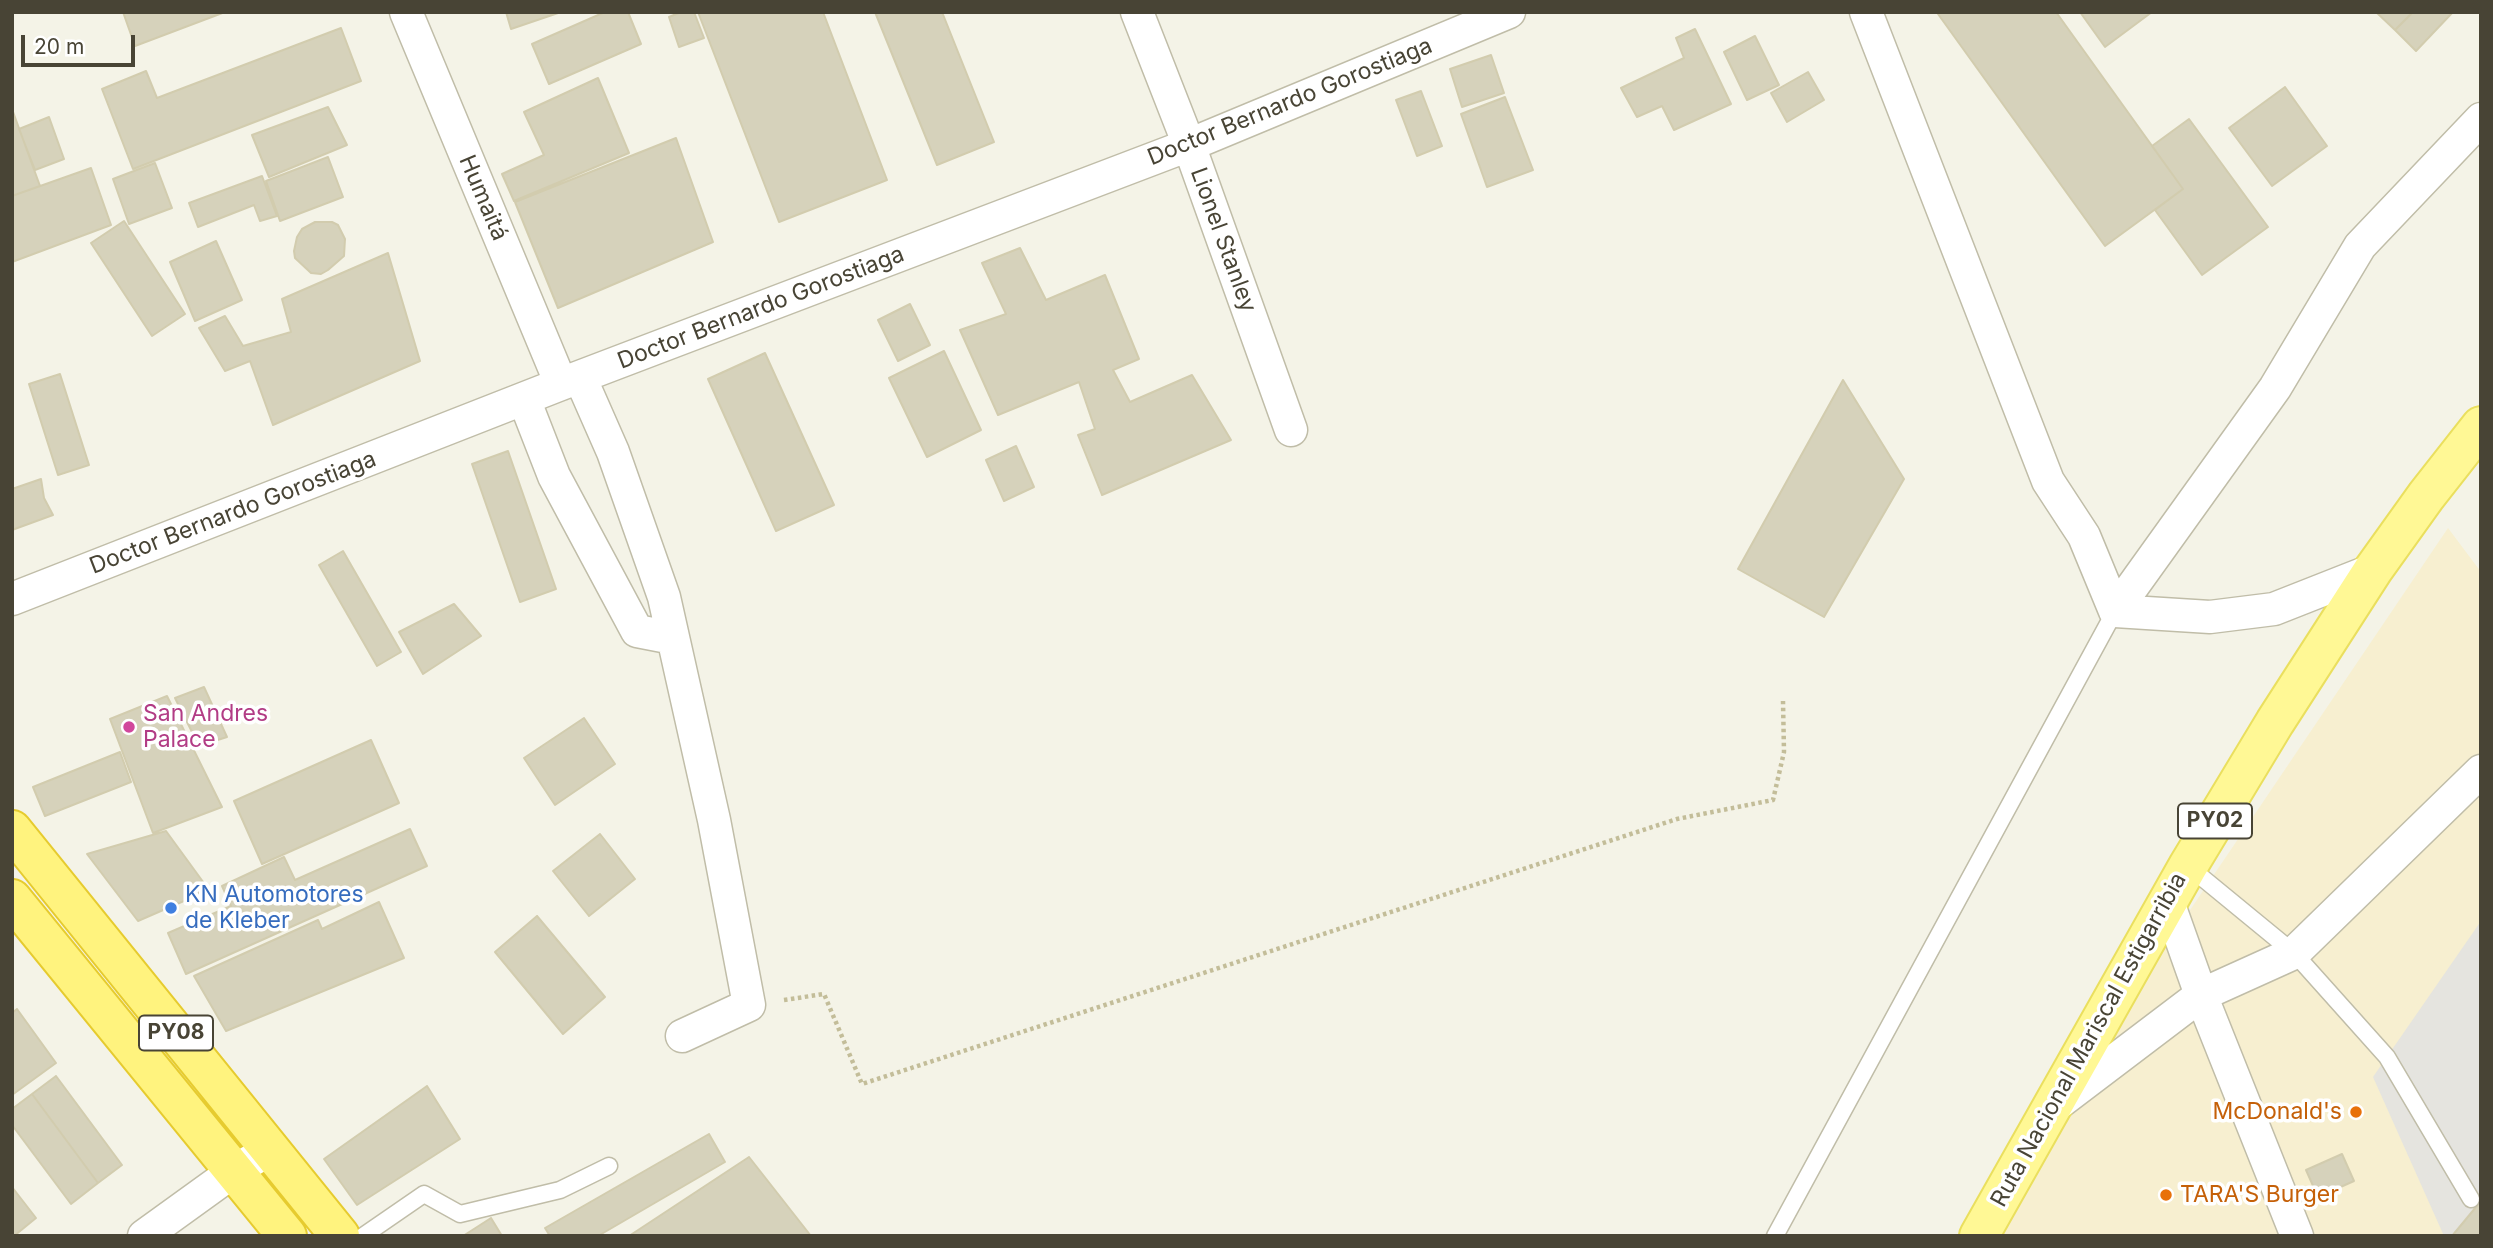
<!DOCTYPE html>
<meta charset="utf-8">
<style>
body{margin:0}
#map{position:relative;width:2493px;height:1248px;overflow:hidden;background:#f4f3e7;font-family:Inter,sans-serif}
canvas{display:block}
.frame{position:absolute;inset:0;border:14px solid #484435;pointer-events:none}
.scale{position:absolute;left:21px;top:35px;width:114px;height:32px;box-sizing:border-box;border:4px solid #484435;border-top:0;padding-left:9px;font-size:21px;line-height:24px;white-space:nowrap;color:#484435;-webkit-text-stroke:5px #fff;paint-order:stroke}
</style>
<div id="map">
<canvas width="2493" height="1248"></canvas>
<div class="frame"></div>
<div class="scale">20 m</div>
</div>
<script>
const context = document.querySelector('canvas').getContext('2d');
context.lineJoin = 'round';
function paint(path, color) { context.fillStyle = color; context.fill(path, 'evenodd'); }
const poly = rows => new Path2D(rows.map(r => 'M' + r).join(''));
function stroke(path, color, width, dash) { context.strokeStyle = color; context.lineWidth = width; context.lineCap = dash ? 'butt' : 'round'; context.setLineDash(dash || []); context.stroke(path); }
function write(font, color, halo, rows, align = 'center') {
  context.font = font + ' Inter,sans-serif'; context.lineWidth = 7; context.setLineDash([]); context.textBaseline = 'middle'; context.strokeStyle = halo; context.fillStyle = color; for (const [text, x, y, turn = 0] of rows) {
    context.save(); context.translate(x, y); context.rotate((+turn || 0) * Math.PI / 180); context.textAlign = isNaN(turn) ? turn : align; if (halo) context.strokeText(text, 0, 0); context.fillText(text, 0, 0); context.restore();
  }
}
const commercial = poly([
 [2448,528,2481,572,2481,1236,2000,1236,2157,959]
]);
const parking = poly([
 [2481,921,2481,1201,2452,1236,2444,1236,2373,1077]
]);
const building = poly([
 [123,12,225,12,135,46,123,12],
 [506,12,561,12,511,29,506,12],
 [605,12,628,12,641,44,549,84,532,44,605,12],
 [681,12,694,12,704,38,679,47,669,17,681,12],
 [698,12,823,12,887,180,779,222,698,12],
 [875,12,942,12,994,142,937,165,875,12],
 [1941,12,2056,12,2183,189,2105,246,1938,14,1941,12],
 [2080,12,2152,12,2105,47,2080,12],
 [2376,12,2413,12,2395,30,2376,12],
 [2413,12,2453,12,2416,51,2395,30,2413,12],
 [341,28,361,81,133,169,102,89,146,71,157,98,341,28],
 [1695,29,1731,104,1674,130,1662,106,1637,117,1621,88,1684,58,1676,38,1695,29],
 [1755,36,1779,85,1747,100,1724,52,1755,36],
 [1491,55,1504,93,1462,107,1450,69,1491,55],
 [1808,72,1824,100,1787,122,1771,93,1808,72],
 [598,78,629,153,514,201,502,174,544,155,524,112,598,78],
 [2285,87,2327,146,2272,186,2229,128,2285,87],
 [1421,91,1442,146,1417,156,1396,100,1421,91],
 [1505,97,1533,170,1487,187,1461,114,1505,97],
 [328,107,347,145,269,177,252,135,328,107],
 [12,109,40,186,12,196,12,109],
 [49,117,64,159,35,170,19,129,49,117],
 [2189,119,2268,227,2202,275,2155,210,2183,189,2152,146,2189,119],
 [676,138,713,242,558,308,515,202,676,138],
 [328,157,343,197,280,221,266,181,328,157],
 [155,163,172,208,129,224,113,179,155,163],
 [91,168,111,225,12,262,12,196,91,168],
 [262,176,277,216,260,221,254,205,198,227,189,203,262,176],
 [124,221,185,314,152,336,91,243,124,221],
 [315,222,332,222,338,225,345,239,344,256,328,270,321,274,311,273,295,258,294,251,297,237,302,229,315,222],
 [216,241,242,300,195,321,170,262,216,241],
 [1020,248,1046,300,1105,275,1139,359,1113,370,1130,402,1192,375,1231,440,1102,495,1078,435,1095,429,1079,382,998,415,960,330,1006,314,982,263,1020,248],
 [388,253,420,361,273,425,250,361,225,371,199,328,225,316,243,346,291,332,282,299,388,253],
 [910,304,930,345,898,361,878,320,910,304],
 [944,351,981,430,927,457,889,378,944,351],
 [765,353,834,505,776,531,708,379,765,353],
 [60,374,89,465,58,475,29,384,60,374],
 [1843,380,1904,479,1824,617,1738,569,1843,380],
 [1016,446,1034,487,1004,501,986,460,1016,446],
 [508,451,556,589,520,602,472,464,508,451],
 [41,479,44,498,53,515,12,530,12,489,41,479],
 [343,551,401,652,377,666,319,565,343,551],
 [454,604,481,636,423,674,399,632,454,604],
 [204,687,227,737,199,746,175,698,204,687],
 [167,696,222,807,153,833,110,719,167,696],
 [584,718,615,764,555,805,524,758,584,718],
 [371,740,399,803,262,864,234,801,371,740],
 [120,752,131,782,45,816,33,787,120,752],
 [410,829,427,866,186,974,168,933,231,906,222,886,284,857,295,880,410,829],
 [166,831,209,890,138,921,87,854,166,831],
 [600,834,635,879,589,916,553,871,600,834],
 [379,902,404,958,226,1031,194,976,318,920,322,929,379,902],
 [537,916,605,997,563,1034,495,952,537,916],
 [17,1009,56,1063,12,1095,12,1013,17,1009],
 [56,1076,122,1165,98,1183,32,1094,56,1076],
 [427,1086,460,1139,357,1205,324,1159,427,1086],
 [32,1094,98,1183,71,1204,12,1125,12,1109,32,1094],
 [709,1134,725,1162,598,1236,550,1236,545,1228,709,1134],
 [2342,1154,2354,1181,2318,1197,2306,1170,2342,1154],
 [749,1157,811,1236,629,1236,749,1157],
 [12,1187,36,1218,14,1236,12,1236,12,1187],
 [2481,1201,2481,1236,2452,1236,2481,1201],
 [491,1218,502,1236,463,1236,491,1218]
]);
const path = poly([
 [784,1000,824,994,862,1084,1677,819,1773,800,1784,752,1783,701]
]);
const service = poly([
 [2188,866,2294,953,2387,1057,2471,1199],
 [363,1236,424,1194,460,1214,560,1190,609,1166],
 [1775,1236,2115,611]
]);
const minor = poly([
 [406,12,561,384],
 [1137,12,1189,145,1291,430],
 [1866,12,2048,481,2084,536,2115,611,2210,617,2274,609,2373,570],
 [580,377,613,452,664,597,714,820,749,1005,682,1036],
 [524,399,554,476,637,631,673,638],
 [12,599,561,384,1189,145,1509,12],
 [2115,611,2275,388,2360,246,2481,119],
 [2168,902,2201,995,2297,1236],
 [2056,1105,2201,995,2294,953,2481,771],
 [144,1236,234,1171,269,1150]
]);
const primary = poly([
 [1979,1236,2188,866,2275,722,2373,570,2426,496,2481,426]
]);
const trunk = poly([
 [12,830,340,1236],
 [12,899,287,1236]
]);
const markers = [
 [129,727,7,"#d1479c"],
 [171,908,7,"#3f7fe0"],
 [2356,1112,7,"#e8710a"],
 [2166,1195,7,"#e8710a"]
];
const shields = [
 [2215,821,74],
 [176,1033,74]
];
const shieldNames = [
 ["PY02",2215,821],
 ["PY08",176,1033]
];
const streetNames = [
 ["Doctor Bernardo Gorostiaga",1290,102,-22],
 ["Humaitá",483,198,67],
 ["Lionel Stanley",1223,240,70],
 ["Doctor Bernardo Gorostiaga",761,308,-21],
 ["Doctor Bernardo Gorostiaga",233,513,-21],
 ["Ruta Nacional Mariscal Estigarribia",2089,1040,-61]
];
const hotelNames = [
 ["San Andres",143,714],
 ["Palace",143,740]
];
const shopNames = [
 ["KN Automotores",185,895],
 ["de Kleber",185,921]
];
const foodNames = [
 ["McDonald's",2342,1112],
 ["TARA'S Burger",2180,1195,"left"]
];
paint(commercial, '#f7efd0');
paint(parking, '#e5e4df');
paint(building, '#d6d2bb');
stroke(building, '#d2ccae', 2);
stroke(service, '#c0bda8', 19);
stroke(minor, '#c0bda8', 35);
stroke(primary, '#eadf5e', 42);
stroke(trunk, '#e6cb2f', 42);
stroke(path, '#c3bd99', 4.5, [3.5, 3.5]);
stroke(service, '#fff', 16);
stroke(minor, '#fff', 32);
stroke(primary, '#fff895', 38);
stroke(trunk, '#fff37e', 38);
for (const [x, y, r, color] of markers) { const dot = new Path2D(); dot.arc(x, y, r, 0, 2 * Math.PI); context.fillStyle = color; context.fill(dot); stroke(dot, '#fff', 2.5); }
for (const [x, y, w] of shields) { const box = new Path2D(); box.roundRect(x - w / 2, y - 17.5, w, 35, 5); context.fillStyle = '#fff'; context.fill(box); stroke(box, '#484435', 2); }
write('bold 21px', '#484435', null, shieldNames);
write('23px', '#484435', '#fff', streetNames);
write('23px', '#b23c85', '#fff', hotelNames, 'left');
write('23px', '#366cbe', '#fff', shopNames, 'left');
write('23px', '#c56008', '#fff', foodNames, 'right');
</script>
